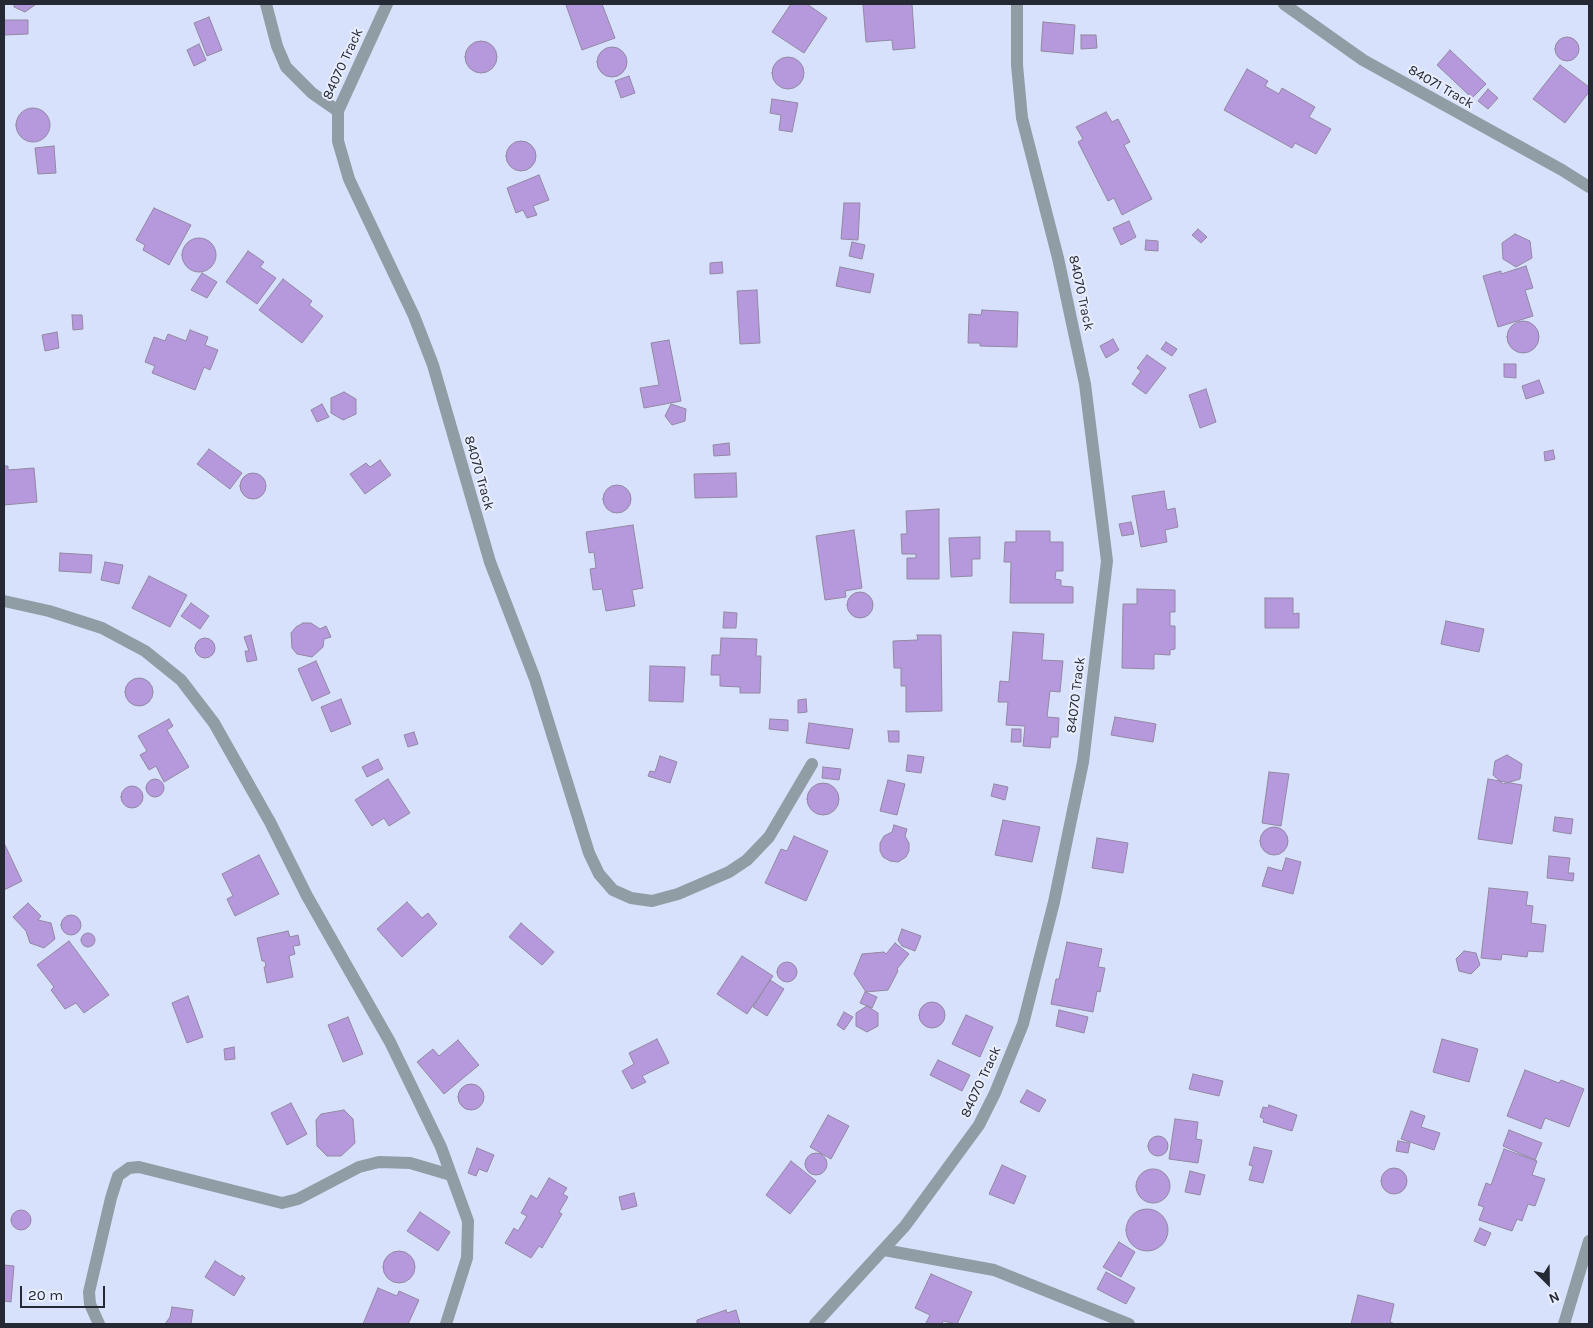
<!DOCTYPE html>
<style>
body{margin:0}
#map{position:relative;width:1593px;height:1328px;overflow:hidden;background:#d7e1fc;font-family:Karla,sans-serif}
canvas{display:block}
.frame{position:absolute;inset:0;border:5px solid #252933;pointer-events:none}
.north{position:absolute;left:1523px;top:1258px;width:50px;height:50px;-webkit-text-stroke:4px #e8eefe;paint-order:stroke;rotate:157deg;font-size:14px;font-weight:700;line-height:20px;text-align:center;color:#252933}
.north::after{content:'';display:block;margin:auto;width:18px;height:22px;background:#252933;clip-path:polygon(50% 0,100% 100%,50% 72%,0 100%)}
.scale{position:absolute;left:20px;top:1286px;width:85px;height:22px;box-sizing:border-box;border:2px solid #252933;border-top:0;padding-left:6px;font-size:15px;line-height:18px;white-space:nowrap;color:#252933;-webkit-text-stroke:4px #e8eefe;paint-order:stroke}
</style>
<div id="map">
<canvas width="1593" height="1328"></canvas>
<div class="frame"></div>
<div class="north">N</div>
<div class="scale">20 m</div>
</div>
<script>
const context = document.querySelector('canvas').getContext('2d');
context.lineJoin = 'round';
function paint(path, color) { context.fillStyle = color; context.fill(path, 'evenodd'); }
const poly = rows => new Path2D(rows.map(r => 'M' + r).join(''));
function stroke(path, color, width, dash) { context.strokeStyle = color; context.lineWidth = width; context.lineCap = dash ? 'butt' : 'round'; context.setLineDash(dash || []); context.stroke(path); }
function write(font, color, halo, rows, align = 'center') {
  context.font = font + ' Karla,sans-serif'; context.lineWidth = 4; context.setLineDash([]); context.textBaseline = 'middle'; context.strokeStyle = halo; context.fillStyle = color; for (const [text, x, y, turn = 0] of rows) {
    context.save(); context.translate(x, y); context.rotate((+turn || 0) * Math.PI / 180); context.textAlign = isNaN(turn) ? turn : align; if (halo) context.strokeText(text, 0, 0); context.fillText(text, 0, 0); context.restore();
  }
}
const building = poly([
 [14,4,35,4,35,5,25,12,14,7,14,4],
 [569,4,602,4,615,38,582,50,566,5,569,4],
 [791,4,807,4,827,18,804,53,772,32,791,4],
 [863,4,912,4,915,48,893,50,892,40,866,42,863,4],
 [209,17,222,50,207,56,194,23,209,17],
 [4,20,28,20,28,34,4,35,4,20],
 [1043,22,1075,25,1073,54,1041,51,1043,22],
 [1081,35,1096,35,1097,48,1081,49,1081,35],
 '1555 49a12 12 0 1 1 24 0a12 12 0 1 1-24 0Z',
 '465 57a16 16 0 1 1 32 0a16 16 0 1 1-32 0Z',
 [199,44,206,60,194,66,187,50,199,44],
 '597 62a15 15 0 1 1 30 0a15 15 0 1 1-30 0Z',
 [1450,50,1486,84,1472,98,1437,65,1450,50],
 '772 73a16 16 0 1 1 32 0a16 16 0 1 1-32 0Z',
 [1560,65,1589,87,1589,92,1565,123,1533,99,1560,65],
 [1247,69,1268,81,1265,86,1279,94,1282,88,1315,107,1309,117,1331,129,1316,154,1295,143,1292,148,1224,110,1247,69],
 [629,76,635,93,621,98,615,81,629,76],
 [1488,89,1498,98,1488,109,1478,101,1488,89],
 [772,99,798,103,792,132,779,130,781,115,770,113,772,99],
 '16 125a17 17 0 1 1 34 0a17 17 0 1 1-34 0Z',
 [1106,112,1112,122,1118,119,1130,142,1124,145,1152,199,1122,215,1114,198,1108,201,1078,142,1083,139,1076,127,1106,112],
 '506 156a15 15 0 1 1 30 0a15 15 0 1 1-30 0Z',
 [54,146,56,173,38,174,35,148,54,146],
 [539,175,549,200,533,206,537,215,527,218,523,210,516,213,507,188,539,175],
 [844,203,860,203,858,240,841,239,844,203],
 [154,208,191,225,169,265,143,250,145,245,136,240,154,208],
 [1129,221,1136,237,1121,245,1113,228,1129,221],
 [1198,229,1207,237,1201,243,1192,235,1198,229],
 [1515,234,1530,241,1532,258,1516,267,1503,259,1502,243,1515,234],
 '182 255a17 17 0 1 1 34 0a17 17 0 1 1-34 0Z',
 [1146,240,1158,241,1158,251,1145,250,1146,240],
 [852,242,865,245,862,259,849,256,852,242],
 [248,251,264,262,260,267,276,278,257,304,226,282,248,251],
 [722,262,723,273,710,274,710,263,722,262],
 [1526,266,1533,288,1525,290,1533,316,1498,327,1483,276,1501,271,1501,274,1526,266],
 [840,267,874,274,870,293,836,286,840,267],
 [202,273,217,282,207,298,191,290,202,273],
 [283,279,312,301,309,305,323,316,302,343,259,310,283,279],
 [757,290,760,343,740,344,737,291,757,290],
 [982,310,1018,312,1017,347,980,346,980,343,968,343,969,314,981,315,982,310],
 [72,315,82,315,83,329,73,330,72,315],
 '1507 337a16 16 0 1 1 32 0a16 16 0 1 1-32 0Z',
 [190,330,208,337,205,345,218,350,210,370,204,367,195,390,152,373,155,366,145,362,154,337,165,341,168,334,186,341,190,330],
 [57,332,59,348,45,351,42,335,57,332],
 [1113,339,1119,350,1106,358,1100,346,1113,339],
 [669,340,681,401,644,408,640,388,659,385,651,343,669,340],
 [1166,342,1177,349,1172,356,1161,349,1166,342],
 [1147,355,1166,368,1146,394,1132,384,1141,371,1137,368,1147,355],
 [1504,364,1516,364,1516,378,1504,377,1504,364],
 [1539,380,1544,393,1526,399,1522,386,1539,380],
 [1206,389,1216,422,1200,428,1189,395,1206,389],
 [344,392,356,399,356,414,343,420,331,413,331,398,344,392],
 [322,404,329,417,317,422,311,410,322,404],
 [671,404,686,409,685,421,672,425,665,416,671,404],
 [729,443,730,455,714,456,713,445,729,443],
 [209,449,242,473,230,489,197,464,209,449],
 [1553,450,1555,459,1545,461,1544,452,1553,450],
 [380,460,391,475,365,494,350,474,366,463,370,467,380,460],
 [4,466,8,466,8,470,34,468,37,502,4,505,4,466],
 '240 486a13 13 0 1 1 26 0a13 13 0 1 1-26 0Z',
 [736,473,737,497,695,498,694,474,736,473],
 '603 499a14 14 0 1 1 28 0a14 14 0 1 1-28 0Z',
 [1164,491,1167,510,1175,508,1178,527,1165,530,1167,542,1141,547,1132,496,1164,491],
 [939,509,939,579,907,579,907,558,916,558,916,554,902,554,901,534,907,534,906,511,939,509],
 [1131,522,1134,534,1122,536,1119,524,1131,522],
 [633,525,643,588,632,590,635,606,606,611,602,589,593,590,590,569,596,568,594,552,589,553,586,532,633,525],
 [854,530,862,588,845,591,846,597,825,600,816,536,854,530],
 [1016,531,1050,531,1050,542,1063,542,1063,571,1056,571,1055,579,1061,580,1061,586,1073,587,1073,603,1010,603,1011,562,1004,562,1005,542,1016,542,1016,531],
 [980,537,980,559,972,559,972,576,951,577,949,538,980,537],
 [60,553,92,555,91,573,59,571,60,553],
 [105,562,123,565,119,584,101,580,105,562],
 [149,576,187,595,170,627,132,608,149,576],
 [1137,589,1175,590,1175,612,1170,612,1170,626,1175,626,1175,649,1170,650,1170,655,1154,654,1154,669,1122,668,1123,604,1137,604,1137,589],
 '847 605a13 13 0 1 1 26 0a13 13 0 1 1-26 0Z',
 [1265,598,1293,598,1293,614,1299,613,1299,628,1265,628,1265,598],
 [191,603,209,616,200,629,181,616,191,603],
 [724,612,737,613,736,628,723,628,724,612],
 [1446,621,1484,629,1479,652,1441,644,1446,621],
 [303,623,311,623,320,629,326,626,331,637,324,639,323,647,312,657,297,654,292,648,291,633,296,627,303,623],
 [1013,632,1044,634,1042,660,1063,661,1060,692,1050,691,1047,717,1059,718,1058,737,1051,737,1050,748,1023,746,1025,726,1006,725,1008,702,998,702,1000,681,1009,682,1013,632],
 [251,635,257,660,247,662,245,651,249,651,244,637,251,635],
 [917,635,941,635,942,711,906,712,906,686,901,686,901,668,894,668,893,641,918,640,917,635],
 '195 648a10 10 0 1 1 20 0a10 10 0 1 1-20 0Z',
 [721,638,757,639,756,656,761,656,760,693,740,693,740,687,720,686,720,675,711,675,712,655,720,655,721,638],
 [316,661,330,693,312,701,298,669,316,661],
 [650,666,685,667,683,702,649,701,650,666],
 '125 692a14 14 0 1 1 28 0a14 14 0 1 1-28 0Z',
 [341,699,351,724,331,732,321,707,341,699],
 [806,699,807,712,798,713,798,700,806,699],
 [1115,717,1156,724,1153,742,1111,735,1115,717],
 [169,719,173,726,167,730,189,767,164,782,156,766,149,770,140,755,147,751,138,736,169,719],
 [770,719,788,720,788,731,769,729,770,719],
 [809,723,853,729,849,749,806,743,809,723],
 [1012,729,1021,729,1021,742,1011,742,1012,729],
 [888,731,899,731,899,742,889,742,888,731],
 [414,732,418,744,408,747,404,735,414,732],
 [908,755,924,757,921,773,906,771,908,755],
 [1507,755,1522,764,1520,779,1503,784,1493,775,1495,761,1507,755],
 [660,756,677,762,670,783,648,776,650,771,655,772,660,756],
 [378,759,383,769,367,777,362,767,378,759],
 [823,767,841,769,839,780,822,778,823,767],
 [1269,772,1289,774,1281,826,1262,823,1269,772],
 '146 788a9 9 0 1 1 18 0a9 9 0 1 1-18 0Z',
 [388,779,410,813,389,826,384,818,372,826,355,800,388,779],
 [1488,779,1522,785,1512,844,1478,839,1488,779],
 [888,780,905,784,897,815,880,811,888,780],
 '807 799a16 16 0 1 1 32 0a16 16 0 1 1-32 0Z',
 [994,784,1008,787,1005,800,991,796,994,784],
 '121 797a11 11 0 1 1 22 0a11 11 0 1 1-22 0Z',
 [1555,817,1573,819,1571,834,1553,831,1555,817],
 [1003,820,1040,827,1032,862,995,855,1003,820],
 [894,825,907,829,905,836,909,843,909,851,906,857,898,862,890,861,883,857,880,851,880,843,884,836,892,832,894,825],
 '1260 841a14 14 0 1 1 28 0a14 14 0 1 1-28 0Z',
 [794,836,828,851,806,901,765,883,781,849,787,851,794,836],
 [1097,838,1128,843,1123,873,1092,868,1097,838],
 [4,843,22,881,4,890,4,843],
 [259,855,279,894,235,916,227,899,233,896,222,874,259,855],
 [1549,856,1570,858,1568,873,1574,873,1573,881,1547,878,1549,856],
 [1286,858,1301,862,1293,894,1262,886,1268,867,1282,871,1286,858],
 [1489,888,1528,892,1526,905,1533,906,1531,923,1546,925,1543,952,1528,951,1527,957,1502,954,1501,960,1481,958,1489,888],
 [407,902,422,918,428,913,437,924,402,957,377,929,407,902],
 [28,903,41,916,38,920,51,923,55,939,44,948,30,943,26,931,13,917,28,903],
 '61 925a10 10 0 1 1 20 0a10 10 0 1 1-20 0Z',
 [521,923,554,952,542,965,509,937,521,923],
 [902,929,921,936,915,951,902,946,898,940,902,929],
 [288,931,290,937,298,935,300,945,293,946,295,954,289,956,293,977,267,983,264,967,266,967,265,961,262,961,257,938,288,931],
 '81 940a7 7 0 1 1 14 0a7 7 0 1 1-14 0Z',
 [69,941,109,995,84,1013,76,1003,65,1009,51,990,54,987,37,965,69,941],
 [1067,942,1102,949,1098,967,1105,968,1100,992,1097,991,1093,1012,1051,1004,1056,979,1059,979,1067,942],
 [895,943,909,954,897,969,898,971,888,990,866,992,854,974,862,954,884,952,886,954,895,943],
 [1464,951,1476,953,1480,965,1471,974,1459,971,1456,959,1464,951],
 [742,956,773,976,747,1014,717,994,742,956],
 '777 972a10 10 0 1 1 20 0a10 10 0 1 1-20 0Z',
 [770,980,784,989,767,1016,753,1007,770,980],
 [865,992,877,997,872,1008,860,1003,865,992],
 [188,996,203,1037,187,1043,172,1003,188,996],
 '919 1015a13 13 0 1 1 26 0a13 13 0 1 1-26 0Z',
 [867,1006,878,1013,878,1026,867,1032,856,1026,856,1013,867,1006],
 [1059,1010,1088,1017,1084,1033,1056,1026,1059,1010],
 [844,1012,853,1017,844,1030,837,1025,844,1012],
 [966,1015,993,1027,980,1057,952,1044,966,1015],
 [348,1017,363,1054,343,1062,328,1025,348,1017],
 [657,1039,669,1063,642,1076,646,1082,632,1089,622,1071,634,1064,629,1053,657,1039],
 [1442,1039,1478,1049,1469,1082,1433,1072,1442,1039],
 [458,1040,479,1065,444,1094,417,1062,433,1049,439,1056,458,1040],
 [234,1047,235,1059,225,1060,224,1049,234,1047],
 [938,1060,970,1075,962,1091,930,1075,938,1060],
 [1525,1070,1559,1083,1561,1080,1584,1089,1569,1127,1545,1118,1541,1129,1507,1116,1525,1070],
 [1193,1074,1223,1081,1219,1096,1189,1089,1193,1074],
 '458 1097a13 13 0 1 1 26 0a13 13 0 1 1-26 0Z',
 [1027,1090,1046,1100,1039,1112,1020,1102,1027,1090],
 [291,1103,307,1134,287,1145,271,1113,291,1103],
 [1269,1105,1297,1115,1292,1131,1263,1122,1264,1119,1260,1117,1263,1107,1268,1108,1269,1105],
 [344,1110,353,1119,355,1143,341,1156,327,1156,317,1146,316,1120,321,1114,344,1110],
 [1411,1111,1425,1116,1421,1127,1440,1133,1434,1150,1401,1139,1411,1111],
 [828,1115,849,1126,831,1159,810,1147,828,1115],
 [1175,1119,1198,1122,1196,1139,1202,1140,1198,1163,1169,1159,1175,1119],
 [1509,1130,1542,1143,1535,1160,1503,1146,1509,1130],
 '1148 1146a10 10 0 1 1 20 0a10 10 0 1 1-20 0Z',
 [1398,1141,1410,1143,1408,1153,1396,1151,1398,1141],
 [1254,1147,1272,1151,1263,1183,1249,1180,1253,1166,1249,1165,1254,1147],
 [477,1148,494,1155,487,1172,479,1169,476,1176,468,1173,477,1148],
 [1504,1149,1537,1161,1532,1175,1545,1179,1535,1206,1528,1204,1522,1221,1517,1219,1512,1231,1479,1220,1484,1207,1478,1205,1486,1183,1491,1185,1504,1149],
 '805 1164a11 11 0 1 1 22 0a11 11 0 1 1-22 0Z',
 [791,1161,816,1181,790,1214,766,1195,791,1161],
 [1002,1165,1026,1176,1014,1204,989,1194,1002,1165],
 '1381 1181a13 13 0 1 1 26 0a13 13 0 1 1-26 0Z',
 '1136 1186a17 17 0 1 1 34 0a17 17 0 1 1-34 0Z',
 [1190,1171,1205,1175,1200,1195,1185,1192,1190,1171],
 [549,1178,567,1188,563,1194,568,1197,559,1212,562,1214,542,1248,539,1246,531,1258,505,1243,514,1228,518,1231,527,1216,521,1213,531,1195,537,1199,549,1178],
 [634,1193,637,1206,622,1210,619,1197,634,1193],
 '1126 1230a21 21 0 1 1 42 0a21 21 0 1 1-42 0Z',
 '11 1220a10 10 0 1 1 20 0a10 10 0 1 1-20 0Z',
 [420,1212,450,1232,438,1251,407,1231,420,1212],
 [1480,1228,1491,1233,1485,1246,1474,1241,1480,1228],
 [1119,1242,1135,1252,1121,1277,1103,1267,1119,1242],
 '383 1267a16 16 0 1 1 32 0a16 16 0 1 1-32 0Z',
 [215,1261,241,1277,242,1275,245,1278,234,1296,205,1277,215,1261],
 [4,1265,14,1266,11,1302,4,1301,4,1265],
 [1106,1272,1135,1288,1126,1304,1097,1289,1106,1272],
 [931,1274,972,1292,957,1324,943,1321,942,1324,928,1324,926,1323,930,1315,915,1308,931,1274],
 [378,1288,397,1296,399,1291,419,1300,408,1324,363,1324,378,1288],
 [1358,1295,1394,1304,1390,1322,1395,1324,1351,1324,1358,1295],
 [172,1307,193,1310,191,1324,165,1324,170,1317,172,1307],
 [726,1310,727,1313,736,1310,740,1324,697,1324,697,1320,726,1310]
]);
const minor = poly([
 [266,4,277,46,286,67,312,93,338,111],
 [387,4,338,111,338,141,349,179,414,316,433,365,490,562,535,679,589,853,599,874,613,890,631,898,652,901,678,894,729,872,747,860,769,837,812,764],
 [1284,4,1363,60,1562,170,1589,187],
 [4,601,49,611,102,628,145,651,181,680,214,723,270,822,307,896,390,1042,441,1147,468,1221,467,1258,446,1324],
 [884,1250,994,1270,1129,1324],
 [99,1324,90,1304,89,1292,111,1198,118,1176,129,1168,139,1167,282,1203,298,1199,359,1167,379,1162,410,1163,451,1175],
 [815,1324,905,1226,979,1125,995,1093,1023,1024,1054,902,1083,762,1107,561,1085,384,1058,258,1022,118,1017,65,1017,4],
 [1564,1324,1589,1241]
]);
const streetNames = [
 ["84070 Track",343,64,-65],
 ["84071 Track",1441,87,30],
 ["84070 Track",1081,293,78],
 ["84070 Track",479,473,74],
 ["84070 Track",1076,695,-83],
 ["84070 Track",981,1082,-65]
];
paint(building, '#b699dd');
stroke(building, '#9288a1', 1);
stroke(minor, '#919da4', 12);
write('14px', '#252933', '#e8eefe', streetNames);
</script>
